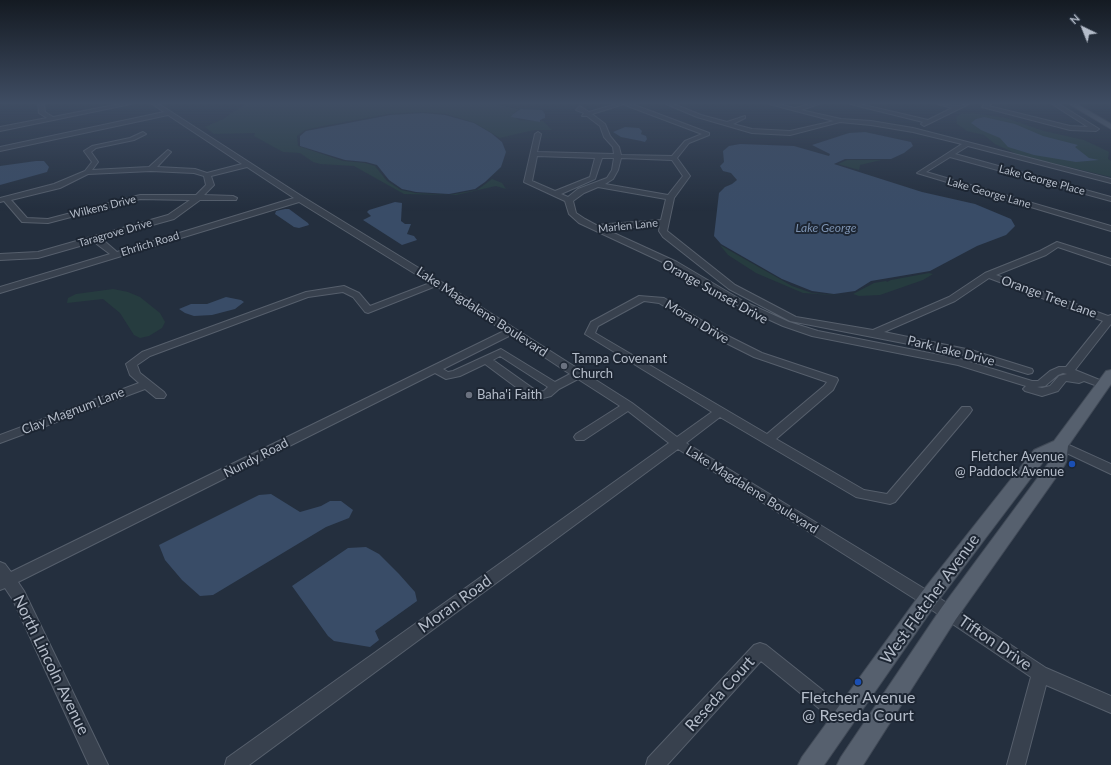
<!DOCTYPE html>
<style>
body{margin:0}
#map{position:relative;width:1111px;height:765px;overflow:hidden;background:#242f3e;font-family:Lato,sans-serif}
canvas{display:block}
.north{position:absolute;left:1063px;top:8px;width:40px;height:40px;-webkit-text-stroke:3px #1d2633;paint-order:stroke;rotate:317deg;font-size:11px;font-weight:700;line-height:16px;text-align:center;color:#b4bcc9}
.north::after{content:'';display:block;margin:auto;width:14px;height:18px;background:#b4bcc9;clip-path:polygon(50% 0,100% 100%,50% 72%,0 100%)}
</style>
<div id="map">
<canvas width="1111" height="765"></canvas>
<div class="north">N</div>
</div>
<script>
const context = document.querySelector('canvas').getContext('2d');
context.lineJoin = 'round';
function paint(path, color) { context.fillStyle = color; context.fill(path, 'evenodd'); }
const poly = rows => new Path2D(rows.map(r => 'M' + r).join(''));
function stroke(path, color, width, dash) { context.strokeStyle = color; context.lineWidth = width; context.lineCap = dash ? 'butt' : 'round'; context.setLineDash(dash || []); context.stroke(path); }
function write(font, color, halo, rows, align = 'center') {
  context.font = font + ' Lato,sans-serif'; context.lineWidth = 4; context.setLineDash([]); context.textBaseline = 'middle'; context.strokeStyle = halo; context.fillStyle = color; for (const [text, x, y, turn = 0] of rows) {
    context.save(); context.translate(x, y); context.rotate((+turn || 0) * Math.PI / 180); context.textAlign = isNaN(turn) ? turn : align; if (halo) context.strokeText(text, 0, 0); context.fillText(text, 0, 0); context.restore();
  }
}
const green = poly([
 [245,104,495,104,519,109,513,114,518,120,543,121,552,130,534,130,500,138,475,123,446,114,422,112,389,114,323,126,305,130,297,136,298,146,343,161,365,163,375,166,387,181,401,190,415,193,450,195,477,190,492,179,502,183,506,189,496,186,456,195,404,194,354,166,320,164,313,162,300,153,283,152,254,136,255,133,214,134,205,127,223,119],
 [973,113,1006,118,1044,131,1084,140,1099,147,1109,152,1108,159,1111,161,1111,177,1019,155,995,144,984,135,967,131,957,124,956,117,961,114],
 [847,160,881,160,860,165,859,170,838,164],
 [720,245,792,286,812,293,846,296,803,293,756,273,728,255],
 [929,273,933,274,923,280,880,295,859,296,853,294,874,283,886,281,887,282,891,280],
 [113,289,128,292,140,297,160,313,165,322,162,328,149,336,140,338,134,335,120,313,103,299,67,303,68,298,76,294]
]);
const water = poly([
 [521,109,542,110,545,114,545,118,540,120,540,122,511,117,513,114],
 [423,113,445,115,474,123,491,133,502,142,506,152,501,167,485,182,475,189,449,194,416,192,402,189,389,180,377,165,366,162,345,160,300,146,300,136,306,131,390,115],
 [984,117,1015,124,1043,136,1078,145,1075,147,1089,158,1099,160,1076,162,1034,155,1008,147,1000,138,981,130,971,123,976,119],
 [625,127,639,128,642,131,641,134,646,136,647,139,645,142,641,141,621,137,613,132],
 [865,132,911,142,913,146,904,153,891,159,845,159,834,164,922,192,975,204,1011,219,1015,226,1006,235,977,246,930,271,871,281,855,291,834,294,812,291,782,279,721,244,714,236,719,193,725,187,732,184,737,180,731,173,723,171,720,166,724,162,723,151,729,146,740,144,794,146,829,156,830,154,812,145,849,133],
 [36,161,44,161,49,167,47,172,0,185,0,166],
 [395,202,402,203,401,221,405,224,411,224,407,234,414,236,417,240,402,245,363,220,371,216,367,212,369,210],
 [285,209,289,209,308,223,309,225,299,228,294,227,275,214,276,211],
 [226,297,241,300,244,302,235,309,212,315,194,316,185,313,179,309,191,304,207,304],
 [271,494,300,512,321,506,330,501,341,501,353,510,349,518,326,527,213,595,200,596,182,580,165,560,159,545,259,495],
 [366,547,379,554,399,574,415,592,417,601,375,631,379,640,370,647,334,641,328,636,292,586,348,548]
]);
const minor = poly([
 [38,104,44,104,45,112,53,117,119,104,131,104,0,131,0,127,47,118,39,113,38,104],
 [152,104,159,104,303,197,440,281,632,403,677,437,712,412,585,334,591,322,639,296,664,298,728,336,762,353,837,378,838,380,833,390,776,439,864,490,887,494,962,407,970,407,972,410,970,413,895,502,890,504,856,497,720,417,686,443,933,594,1046,668,1111,696,1111,713,1046,685,1025,765,1007,765,1031,677,923,604,678,449,249,765,225,765,227,758,669,443,628,411,584,440,576,440,574,437,576,434,620,406,578,379,559,389,551,396,536,400,532,399,485,364,460,376,446,379,435,373,18,582,24,591,108,765,89,765,13,600,5,588,0,590,0,562,5,564,11,572,504,331,436,286,368,313,365,312,353,297,343,292,308,297,150,356,137,365,140,373,164,392,166,395,164,398,156,398,145,389,0,443,0,435,139,383,130,375,126,364,142,352,306,292,344,286,359,293,370,306,430,283,299,202,0,293,0,287,110,254,94,242,38,258,0,260,0,254,38,252,168,215,190,200,140,199,48,223,22,222,4,201,0,202,0,198,54,184,85,171,92,162,84,151,92,146,130,138,143,132,146,134,134,140,96,148,91,152,98,162,92,170,149,167,168,150,171,152,157,167,195,169,207,173,242,164,168,115,0,151,0,147,164,112,152,104],
 [247,167,294,198,117,252,102,239,174,219,200,200,236,200,237,198,233,196,204,195,214,185,211,176,247,167],
 [151,171,194,173,204,176,206,185,196,195,140,195,48,219,27,218,11,200,60,188,88,174,151,171],
 [644,301,659,303,720,340,754,357,827,382,824,386,767,434,595,333,598,326,644,301],
 [511,335,570,374,555,382,501,349,453,371,448,372,443,369,511,335],
 [500,356,548,387,544,391,538,392,493,360,500,356],
 [616,104,632,104,709,133,709,135,689,143,677,158,690,176,674,198,667,231,735,285,796,317,873,330,949,297,985,273,1040,251,1057,242,1111,259,1111,265,1058,247,1046,255,996,275,1108,316,1111,315,1111,324,1075,370,1107,383,1109,385,1103,388,1084,381,1079,383,1066,381,1058,391,1042,396,1025,391,1023,389,1026,386,958,365,812,336,783,326,737,305,671,266,579,223,569,214,565,201,524,182,535,134,538,132,541,134,537,152,614,154,613,147,604,137,600,126,587,116,582,116,584,113,576,110,580,106,589,112,616,104],
 [624,104,625,105,702,134,685,141,672,156,621,155,619,147,610,136,605,124,592,114,624,104],
 [537,156,595,158,590,177,555,191,532,181,537,156],
 [602,158,614,158,612,170,607,178,578,189,568,197,561,194,595,179,602,158],
 [621,158,672,160,683,176,668,195,605,184,613,179,618,170,621,158],
 [598,187,666,199,661,220,596,225,585,219,576,213,573,201,584,193,598,187],
 [660,225,659,231,663,237,729,289,790,321,965,355,1028,374,1032,373,1033,371,1032,369,971,350,884,332,955,301,989,278,1103,321,1066,367,1059,367,1050,371,1038,381,1032,381,960,359,818,331,789,322,743,301,677,262,605,229,660,225],
 [1063,373,1067,374,1059,376,1050,386,1042,388,1037,387,1045,386,1058,375,1063,373],
 [666,104,674,104,701,115,727,122,745,116,745,118,733,124,752,129,790,131,834,121,769,104,779,104,795,108,809,104,819,104,801,110,841,119,871,121,913,128,1111,179,1111,183,968,146,955,154,1111,197,1111,201,950,157,926,172,1111,226,1111,231,917,173,962,144,913,132,871,125,840,122,790,135,752,133,697,117,666,104],
 [850,104,860,104,928,120,952,108,937,104,957,106,969,104,924,126,921,124,923,122,850,104],
 [984,104,991,104,989,106,1070,126,1088,127,1052,104,1059,104,1099,129,1096,131,1070,130,982,107,984,104],
 [1060,441,1111,464,1111,474,1056,448,1054,445,1056,442,1060,441],
 [760,643,766,645,850,712,853,718,850,724,844,727,838,724,761,661,667,765,646,765,648,758,754,645,760,643]
]);
const major = poly([
 [1069,104,1077,104,1111,124,1111,129,1069,104],
 [1111,370,1111,384,1068,446,1066,462,1064,466,956,619,863,765,837,765,841,757,942,607,1050,461,1051,455,1046,458,935,605,824,765,798,765,802,757,921,593,1034,450,1054,441,1106,371,1111,370]
]);
const markers = [
 [564,366,4,"#6b7280"],
 [469,395,4,"#6b7280"],
 [1072,464,4,"#1a4fb4"],
 [858,682,4,"#1a4fb4"]
];
const farStreetnames = [
 ["Lake George Place",1042,180,15],
 ["Lake George Lane",989,193,16],
 ["Wilkens Drive",103,207,-14],
 ["Marlen Lane",628,226,-6],
 ["Taragrove Drive",115,233,-16],
 ["Ehrlich Road",150,244,-17]
];
const farWaternames = [
 ["Lake George",826,228]
];
const streetNames = [
 ["Orange Sunset Drive",715,292,29],
 ["Orange Tree Lane",1049,297,20],
 ["Lake Magdalene Boulevard",482,312,33],
 ["Moran Drive",697,322,31],
 ["Park Lake Drive",951,351,14],
 ["Clay Magnum Lane",73,411,-21],
 ["Nundy Road",256,458,-27],
 ["Lake Magdalene Boulevard",752,490,32]
];
const poiNames = [
 ["Tampa Covenant",572,359],
 ["Church",572,374],
 ["Baha'i Faith",477,395],
 ["Fletcher Avenue",1064,457,"right"],
 ["@ Paddock Avenue",1064,472,"right"]
];
const nearStreetnames = [
 ["West Fletcher Avenue",930,599,-54],
 ["Moran Road",455,604,-36],
 ["Tifton Drive",995,643,34],
 ["North Lincoln Avenue",51,665,64],
 ["Reseda Court",720,694,-48]
];
const nearPoinames = [
 ["Fletcher Avenue",858,698],
 ["@ Reseda Court",858,716]
];
paint(green, '#263c3f');
paint(water, '#394c67');
stroke(minor, '#565f6c', 2);
stroke(major, '#414a57', 2);
paint(minor, '#38414e');
paint(major, '#56606e');
const sky = context.createLinearGradient(0, 0, 0, 211);
sky.addColorStop(0, '#141a22');
sky.addColorStop(0.49, '#3f4d63');
sky.addColorStop(1, '#3f4d6300');
context.fillStyle = sky;
context.fillRect(0, 0, 1111, 211);
for (const [x, y, r, color] of markers) { const dot = new Path2D(); dot.arc(x, y, r, 0, 2 * Math.PI); context.fillStyle = color; context.fill(dot); stroke(dot, '#1d2633', 1.5); }
write('11px', '#b4bcc9', '#1d2633', farStreetnames);
write('italic 12px', '#7c92b1', '#1d2633', farWaternames);
write('13px', '#b4bcc9', '#1d2633', streetNames);
write('13px', '#b4bcc9', '#1d2633', poiNames, 'left');
write('16px', '#b4bcc9', '#1d2633', nearStreetnames);
write('16px', '#b4bcc9', '#1d2633', nearPoinames);
</script>
